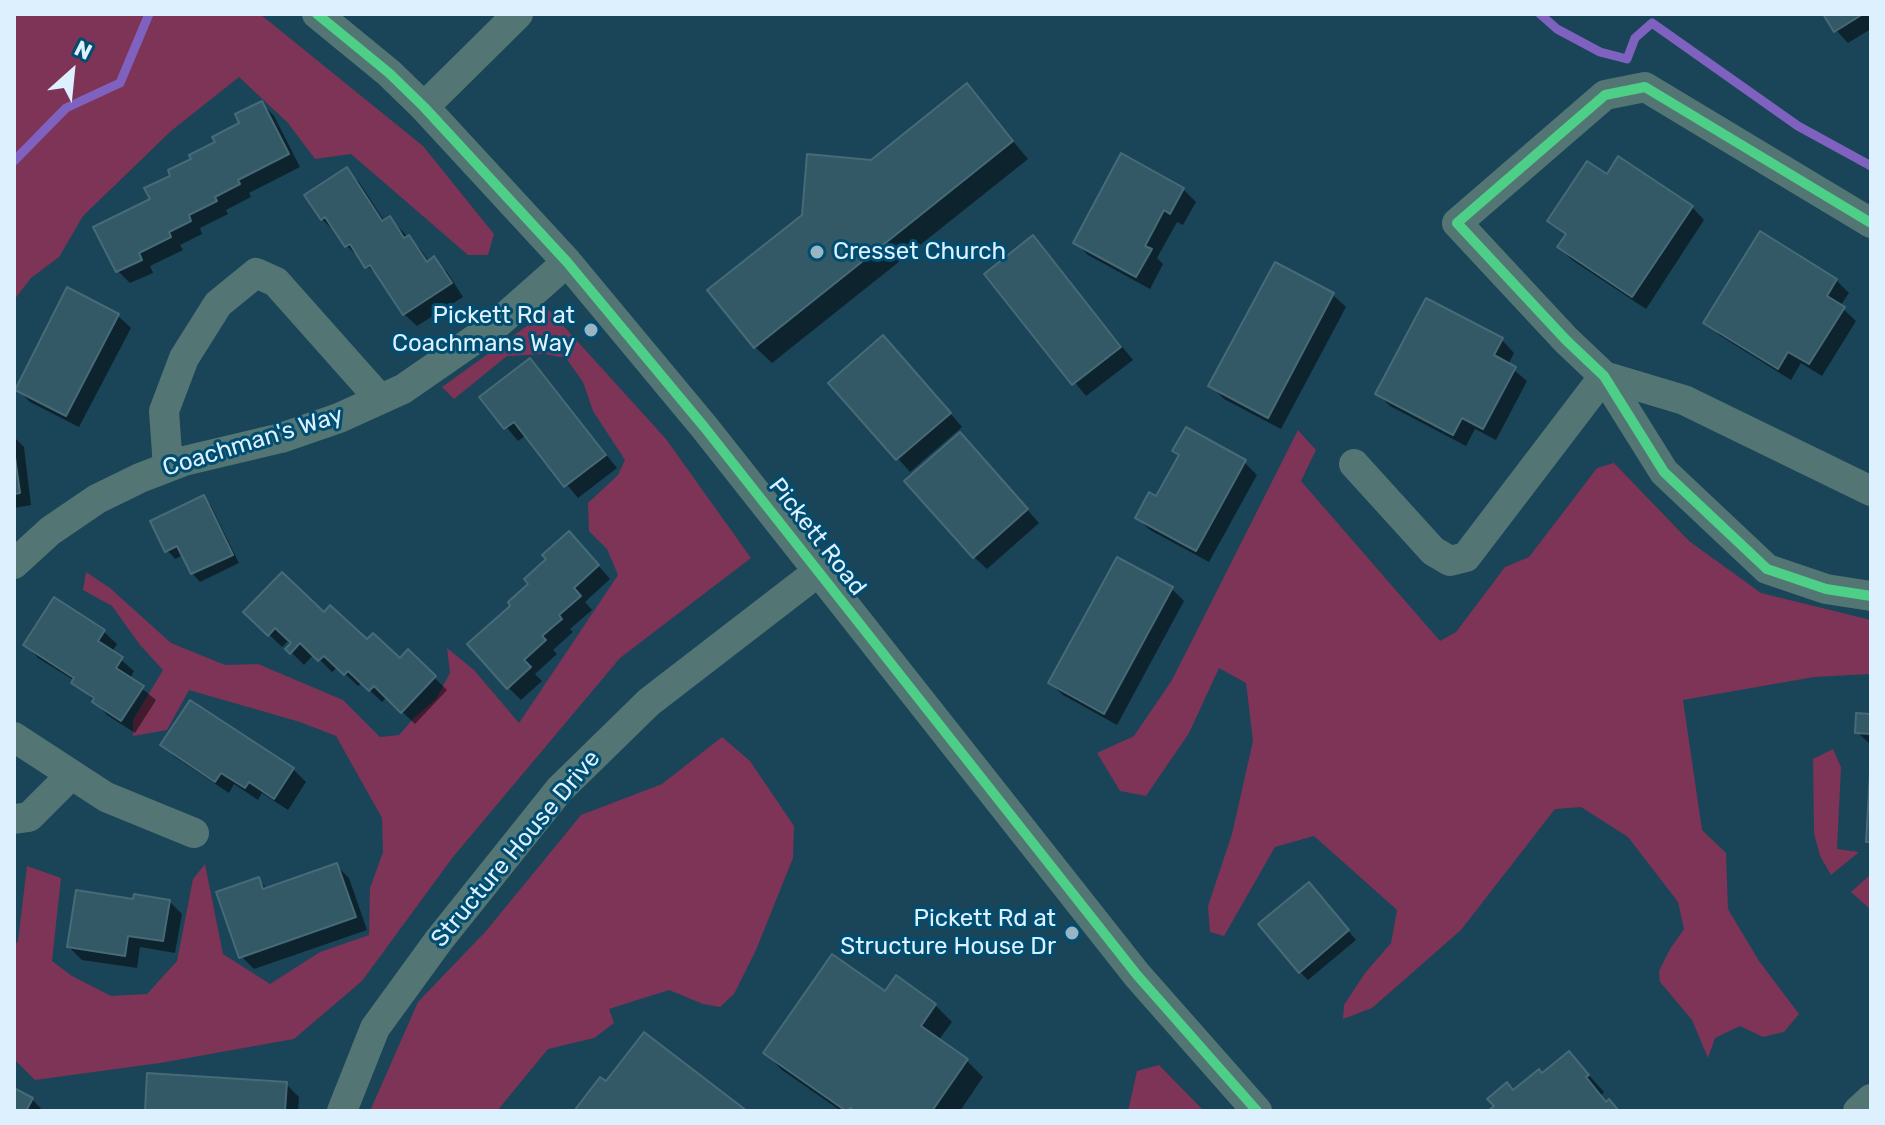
<!DOCTYPE html>
<style>
body{margin:0}
#map{position:relative;width:1885px;height:1125px;overflow:hidden;background:#1a4458;font-family:Rubik,sans-serif}
canvas{display:block}
.frame{position:absolute;inset:0;border:16px solid #ddf0fd;pointer-events:none}
.north{position:absolute;left:32px;top:32px;width:80px;height:80px;-webkit-text-stroke:6px #004d72;paint-order:stroke;rotate:27deg;font-size:22px;font-weight:700;line-height:32px;text-align:center;color:#ddf0fd}
.north::after{content:'';display:block;margin:auto;width:28px;height:36px;background:#ddf0fd;clip-path:polygon(50% 0,100% 100%,50% 72%,0 100%)}
</style>
<div id="map">
<canvas width="1885" height="1125"></canvas>
<div class="frame"></div>
<div class="north">N</div>
</div>
<script>
const context = document.querySelector('canvas').getContext('2d');
context.lineJoin = 'round';
function paint(path, color) { context.fillStyle = color; context.fill(path, 'evenodd'); }
const poly = rows => new Path2D(rows.map(r => 'M' + r).join(''));
function stroke(path, color, width, dash) { context.strokeStyle = color; context.lineWidth = width; context.lineCap = dash ? 'butt' : 'round'; context.setLineDash(dash || []); context.stroke(path); }
function write(font, color, halo, rows, align = 'center') {
  context.font = font + ' Rubik,sans-serif'; context.lineWidth = 6; context.setLineDash([]); context.textBaseline = 'middle'; context.strokeStyle = halo; context.fillStyle = color; for (const [text, x, y, turn = 0] of rows) {
    context.save(); context.translate(x, y); context.rotate((+turn || 0) * Math.PI / 180); context.textAlign = isNaN(turn) ? turn : align; if (halo) context.strokeText(text, 0, 0); context.fillText(text, 0, 0); context.restore();
  }
}
const green = poly([
 [14,14,260,14,423,146,494,234,488,255,468,255,351,154,315,159,288,123,239,77,171,131,83,216,59,257,31,278,14,300],
 [549,310,666,439,751,558,620,658,453,857,362,981,294,1039,160,1063,35,1080,14,1059,14,946,18,941,27,866,61,878,52,961,72,976,111,996,147,994,177,961,193,879,205,864,223,954,270,984,320,952,369,935,370,888,383,852,382,818,336,736,300,722,189,690,167,730,133,736,133,720,163,670,140,645,112,606,83,590,86,572,110,588,171,643,225,665,258,664,343,700,380,737,399,735,414,718,436,699,450,673,447,648,474,670,519,723,618,575,607,549,589,531,588,503,618,475,625,460,593,411,583,382,566,358,544,354,507,356,454,399,442,387],
 [1298,430,1316,450,1301,481,1440,641,1456,632,1505,567,1529,557,1597,468,1614,463,1689,541,1761,593,1871,620,1871,674,1814,677,1683,700,1702,830,1726,853,1728,909,1759,961,1799,1014,1784,1032,1763,1037,1740,1026,1715,1038,1708,1058,1692,1020,1660,982,1659,971,1670,949,1684,929,1678,902,1628,837,1581,807,1555,809,1461,930,1372,1008,1343,1019,1344,1005,1365,973,1391,943,1397,910,1314,836,1275,847,1224,936,1210,932,1208,906,1232,834,1253,741,1246,683,1219,668,1189,733,1146,796,1120,791,1097,753,1134,736,1172,680],
 [722,737,750,761,794,826,793,858,756,950,734,994,720,1007,703,1004,669,990,609,1009,614,1023,594,1038,548,1049,497,1111,370,1111,418,1002,486,931,581,815,662,784],
 [1833,749,1841,767,1837,849,1859,852,1831,875,1820,856,1814,833,1813,759],
 [1871,874,1871,910,1851,892],
 [1159,1065,1204,1111,1128,1111,1137,1071]
]);
const shadow = poly([
 [1826,14,1871,14,1871,29,1848,43,1836,30],
 [967,86,1028,159,772,363,755,347,872,162],
 [262,103,274,116,300,167,249,193,251,197,226,210,228,214,200,228,202,234,180,245,183,250,150,266,153,273,130,283,118,271,152,200,172,176,242,124],
 [1122,156,1183,189,1196,202,1183,225,1177,222,1157,258,1163,264,1150,289,1088,255,1075,242],
 [346,170,359,182,385,222,390,219,421,250,429,262,434,259,447,272,463,297,417,326,404,314,381,279,347,246,337,231,335,232,322,219,307,196],
 [1608,177,1692,207,1704,220,1646,309,1572,260,1559,247,1567,236,1550,221],
 [1033,237,1133,360,1086,396,986,274],
 [1836,280,1849,293,1840,306,1856,321,1822,376,1801,363,1791,380,1719,335,1706,322],
 [1333,295,1346,307,1281,429,1224,399,1211,386],
 [118,316,131,328,79,427,30,402,17,389],
 [1502,340,1514,353,1508,365,1527,381,1496,440,1475,429,1466,446,1390,406,1378,394],
 [896,350,962,427,910,472,831,383],
 [530,361,617,468,578,498,526,435,518,441,482,397],
 [14,437,24,447,31,505,14,508],
 [972,447,1039,523,987,569,974,557],
 [1175,451,1244,462,1257,475,1209,562,1150,530,1137,518,1157,499,1180,456],
 [203,498,211,506,239,563,200,582,192,573,183,555,175,559,167,550],
 [582,547,610,579,585,602,592,610,570,629,573,632,553,650,557,654,535,674,542,681,521,700,508,687],
 [1172,589,1184,601,1117,725,1063,695,1050,683],
 [246,612,324,614,400,661,408,652,447,690,415,724,387,697,382,702,362,683,358,686,338,667,332,672,314,654,304,665,288,649,293,643,289,640,282,647],
 [104,632,117,644,112,652,134,671,130,679,156,700,135,733,107,715,75,681,38,658,26,645],
 [1871,716,1871,745,1857,732],
 [162,745,293,769,306,782,288,810,262,793,258,800,234,784,229,793,175,757],
 [336,865,349,878,367,930,254,969,241,956,258,880,268,889],
 [1317,893,1356,940,1308,980,1300,972],
 [169,901,182,914,175,953,140,947,137,968,82,960,69,947],
 [935,1005,952,1022,938,1041,967,1061,983,1077,960,1111,841,1111,782,1070,765,1053],
 [1569,1053,1604,1092,1601,1095,1607,1103,1619,1111,1491,1111],
 [286,1084,299,1097,298,1111,146,1111],
 [14,1090,32,1099,43,1111,14,1111]
]);
const stream = poly([
 [1540,14,1557,29,1600,52,1627,59,1635,38,1652,23,1798,126,1871,166],
 [14,161,66,108,120,83,149,14]
]);
const building = poly([
 [1823,14,1863,14,1834,32,1823,14],
 [967,83,1013,141,754,348,707,290,802,215,807,154,871,160,967,83],
 [262,101,289,154,238,180,240,184,215,197,217,201,189,215,191,221,169,232,171,237,139,253,142,260,116,272,93,227,150,199,144,188,170,176,168,170,191,159,189,155,215,142,212,137,239,123,235,114,262,101],
 [1121,153,1184,188,1170,214,1164,210,1145,246,1152,249,1136,277,1073,243,1121,153],
 [1618,156,1693,206,1632,297,1557,247,1566,234,1547,221,1587,161,1607,174,1618,156],
 [347,167,382,221,390,216,404,238,409,235,427,262,434,256,452,283,403,315,370,265,365,268,350,244,345,247,325,217,321,220,304,195,347,167],
 [1760,231,1837,279,1827,296,1845,307,1809,364,1788,352,1778,369,1703,323,1760,231],
 [1033,235,1121,347,1072,385,984,274,1033,235],
 [1275,262,1334,293,1268,418,1208,386,1275,262],
 [67,287,119,314,66,416,15,390,67,287],
 [1426,298,1503,338,1494,355,1516,367,1483,429,1462,418,1453,435,1375,394,1426,298],
 [883,335,951,413,896,460,828,383,883,335],
 [530,358,606,455,564,487,514,422,504,429,479,397,530,358],
 [1186,427,1246,460,1196,551,1135,518,1149,492,1156,496,1179,455,1172,451,1186,427],
 [960,432,1028,509,973,558,904,481,960,432],
 [14,450,20,493,14,494,14,450],
 [204,495,233,555,191,574,177,546,165,552,150,521,204,495],
 [569,531,599,565,574,588,581,596,559,615,562,619,542,636,546,640,524,660,531,667,507,689,467,644,510,606,508,602,528,584,524,579,546,559,542,555,569,531],
 [1117,557,1173,587,1104,714,1048,683,1117,557],
 [282,572,324,612,330,605,367,639,373,633,400,658,408,649,436,676,401,713,374,686,369,691,348,671,344,675,324,656,318,661,300,643,290,654,285,649,291,643,275,628,268,636,243,612,282,572],
 [54,597,105,630,98,641,123,657,116,668,144,686,121,721,92,702,94,698,71,683,74,678,23,645,54,597],
 [190,700,294,768,274,799,249,782,245,788,221,773,215,782,160,745,190,700],
 [1856,713,1871,714,1871,734,1855,733,1856,713],
 [1871,757,1871,842,1866,842,1871,757],
 [337,863,356,917,239,958,216,892,259,877,263,889,337,863],
 [1309,882,1349,930,1299,973,1258,924,1309,882],
 [76,890,133,899,134,894,170,900,163,941,128,936,125,956,67,947,76,890],
 [832,954,885,991,896,975,936,1004,921,1026,968,1059,932,1111,855,1111,851,1108,846,1111,763,1053,832,954],
 [644,1032,747,1111,574,1111,600,1077,606,1081,644,1032],
 [1569,1051,1589,1075,1586,1077,1606,1102,1609,1099,1619,1111,1488,1111,1494,1106,1487,1099,1507,1082,1513,1090,1539,1069,1542,1073,1569,1051],
 [147,1073,287,1082,285,1111,145,1111,147,1073],
 [14,1088,33,1098,26,1111,14,1111,14,1088]
]);
const minor = poly([
 [317,14,389,73,424,107,567,262,705,428,1137,975,1257,1111],
 [424,107,518,14],
 [1871,223,1645,87,1605,95,1457,223,1566,340,1604,376,1664,472,1767,569,1826,589,1871,596],
 [1604,376,1684,400,1871,491],
 [1354,464,1433,551,1450,561,1466,557,1604,376],
 [168,467,164,411,184,358,218,304,256,273,276,282,380,399],
 [14,564,50,531,97,499,140,478,184,461,281,438,339,418,403,389,497,324,567,262],
 [14,737,106,797,194,833],
 [14,819,29,817,71,775],
 [342,1111,375,1028,439,940,559,790,649,702,819,571],
 [1858,1111,1871,1099]
]);
const cycleway = poly([
 [317,14,389,73,424,107,567,262,705,428,1137,975,1257,1111],
 [1871,223,1645,87,1605,95,1457,223,1566,340,1604,376,1664,472,1767,569,1826,589,1871,596]
]);
const markers = [
 [817,252,8,"#99b4c3"],
 [591,330,8,"#99b4c3"],
 [1072,933,8,"#99b4c3"]
];
const poiNames = [
 ["Cresset Church",833,252,"left"],
 ["Pickett Rd at",575,316],
 ["Coachmans Way",575,344],
 ["Pickett Rd at",1056,919],
 ["Structure House Dr",1056,947]
];
const streetNames = [
 ["Coachman's Way",253,442,-17],
 ["Pickett Road",817,537,52],
 ["Structure House Drive",516,849,-50]
];
paint(green, '#7d3456');
paint(shadow, '#0007');
stroke(stream, '#7f62bf', 9);
paint(building, '#335966');
stroke(building, '#476a77', 2);
stroke(minor, '#537674', 30);
stroke(cycleway, '#4dcf88', 10);
for (const [x, y, r, color] of markers) { const dot = new Path2D(); dot.arc(x, y, r, 0, 2 * Math.PI); context.fillStyle = color; context.fill(dot); stroke(dot, '#004d72', 3); }
write('24px', '#ddf0fd', '#004d72', poiNames, 'right');
write('24px', '#ddf0fd', '#004d72', streetNames);
</script>
